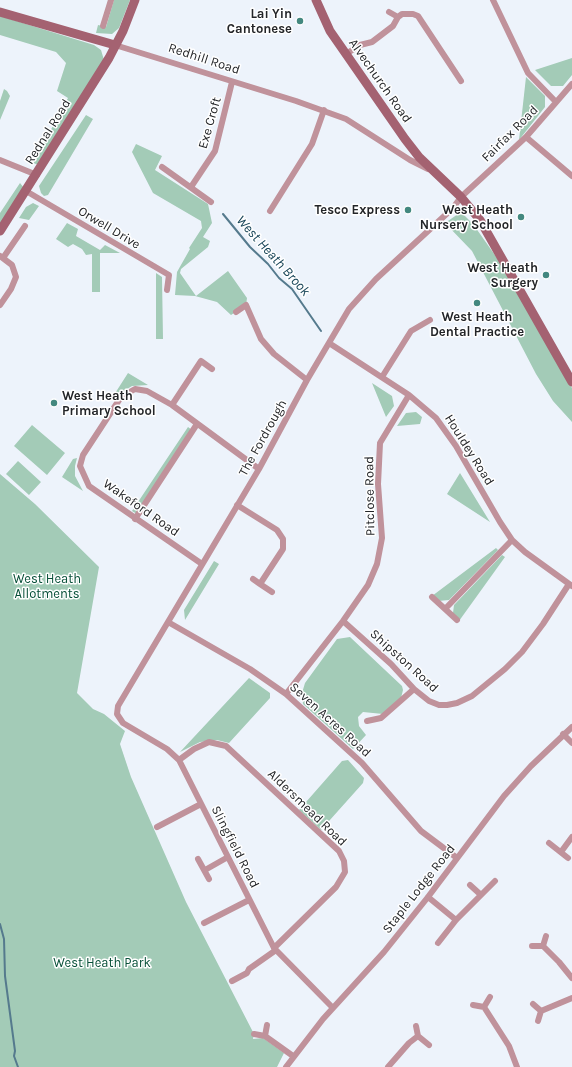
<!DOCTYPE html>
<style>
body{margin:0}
canvas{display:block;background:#edf3fb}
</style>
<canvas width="572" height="1067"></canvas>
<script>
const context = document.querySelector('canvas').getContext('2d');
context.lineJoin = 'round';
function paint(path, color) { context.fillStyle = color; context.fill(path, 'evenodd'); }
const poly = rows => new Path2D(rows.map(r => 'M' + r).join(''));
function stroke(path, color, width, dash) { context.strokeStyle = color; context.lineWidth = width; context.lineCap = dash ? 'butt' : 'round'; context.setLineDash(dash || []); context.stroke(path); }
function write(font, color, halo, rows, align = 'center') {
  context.font = font + ' Karla,sans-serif'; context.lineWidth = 3; context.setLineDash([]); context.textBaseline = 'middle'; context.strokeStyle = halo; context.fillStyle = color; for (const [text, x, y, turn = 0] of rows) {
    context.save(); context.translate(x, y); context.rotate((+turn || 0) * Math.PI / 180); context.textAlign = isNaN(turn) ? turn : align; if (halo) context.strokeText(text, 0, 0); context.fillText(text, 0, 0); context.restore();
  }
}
const green = poly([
 [114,0,130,0,119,28,112,34,96,33,98,25,106,27],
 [0,16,94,45,101,50,104,60,39,165,33,163,68,98,57,91,66,63,56,52,0,35],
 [572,58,572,75,563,86,551,86,535,70],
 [526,77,545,96,545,107,519,140],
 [4,89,7,91,10,96,0,120,0,101],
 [86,115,93,119,48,195,44,196,41,193,39,186],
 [136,144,162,156,155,170,208,204,212,223,203,237,210,241,208,247,181,269,180,273,196,296,228,271,247,298,246,305,231,315,217,302,195,296,175,295,177,272,190,249,189,248,202,228,201,221,153,193,132,152],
 [20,183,24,188,0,226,0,213],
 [33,203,39,206,29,220,19,218,26,207],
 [461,212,473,224,497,258,572,388,572,422,553,401,536,374,472,251,445,223],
 [67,223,78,229,76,236,100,250,105,245,120,253,100,253,100,292,92,292,92,254,86,255,82,249,73,244,68,247,56,239],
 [156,273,162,277,163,339,156,339],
 [128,373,148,385,132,386,112,398],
 [372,383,392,396,394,406,386,417],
 [416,412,422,417,420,424,397,426,406,413],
 [32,425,65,453,47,475,14,446],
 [188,427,192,430,137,514,132,511],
 [77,458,75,466,75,476,83,491,62,477,73,459],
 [18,461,41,482,29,495,6,474],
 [460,473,490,522,447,494],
 [0,474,35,504,99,567,77,693,93,709,104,714,125,731,120,744,131,777,186,902,254,1034,253,1039,263,1038,284,1053,277,1067,0,1067],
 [496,548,498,550,449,600,438,601,432,596],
 [502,555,505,557,459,621,453,613,454,605],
 [214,561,219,564,185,620,184,610],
 [350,637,402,686,403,690,401,698,383,714,363,712,358,717,359,726,366,735,353,749,303,704,302,693,305,683,337,639],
 [249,678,270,693,270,698,229,743,217,740,200,742,180,752],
 [348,760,364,778,363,783,321,830,299,810,342,761]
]);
const stream = poly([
 [223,214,250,247,268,264,279,278,292,289,321,331],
 [0,924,4,939,5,976,15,1051,14,1056,18,1067]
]);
const street = poly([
 [493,0,528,73,556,102],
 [389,12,398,17],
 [103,26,111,0],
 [115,45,296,101,346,119,410,160,428,169],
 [346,54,360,45,372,42,393,26,398,17,402,14,413,14,418,16,461,81],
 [526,137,572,176],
 [0,160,37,175],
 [162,167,211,202],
 [191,187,215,151,232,82],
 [26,191,169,275,167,290],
 [270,211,312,144,324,110],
 [0,256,12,265,16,277,11,289,0,305],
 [3,258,25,226],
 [236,312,246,305,261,339,274,354,307,380],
 [329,343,409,395,436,418,456,446,500,522,512,540,525,552,572,586],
 [382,377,411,331,430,320],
 [172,405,201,361,212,369],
 [237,505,277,530,283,539,283,549,260,584,253,579],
 [135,519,197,424],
 [202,564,89,486,80,466,83,455,121,397,135,389,147,391,172,405,259,469],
 [260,584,272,592],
 [432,597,457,620],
 [445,609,512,540],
 [343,621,391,664,414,689,429,701,439,705,447,705,457,703,472,696,505,669,522,652,543,624,569,584],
 [168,622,250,669,286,694,362,763,421,831,457,858],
 [286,694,343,621,368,585,377,564,382,538,378,484,380,443,409,395],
 [367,721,381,718,414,689],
 [563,734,572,743],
 [179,760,194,749,209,742,226,746,339,851,344,861,345,872,336,887,274,948],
 [157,827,201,804],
 [549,843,568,858],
 [561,852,572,837],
 [198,859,209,879],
 [205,870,228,857],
 [470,885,481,895],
 [428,897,456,920],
 [204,923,249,900],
 [438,943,456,920,495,881],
 [532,946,543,946,546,936],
 [543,946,559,962,572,978],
 [232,981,247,973,249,969,276,950],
 [533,1004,541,1011,538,1021],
 [473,1005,484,1007,490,997],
 [484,1007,509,1046,517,1067],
 [333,1008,274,948,179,760,167,749,123,723,117,714,118,706,259,469,307,380,349,309,376,279,453,208,461,197,526,137,572,84],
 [541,1011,572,998],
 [416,1026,418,1036,429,1045],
 [254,1034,265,1036,267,1025],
 [265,1036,293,1056],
 [286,1067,323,1019,384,952,428,897,504,796,531,766,572,727],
 [388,1067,409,1043,418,1036]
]);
const secondary = poly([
 [316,0,330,31,346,54,405,139,419,157,461,197,480,220,572,382],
 [0,12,115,45],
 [0,231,109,58,123,31,135,0]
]);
const markers = [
 [300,21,4,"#43887f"],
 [408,210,4,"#43887f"],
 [521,217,4,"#43887f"],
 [546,275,4,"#43887f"],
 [477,303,4,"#43887f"],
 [54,403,4,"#43887f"]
];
const poiNames = [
 ["Lai Yin",292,14],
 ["Cantonese",292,29],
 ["Tesco Express",400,210],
 ["West Heath",513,210],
 ["Nursery School",513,225],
 ["West Heath",538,268],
 ["Surgery",538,283],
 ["West Heath",477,317,"center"],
 ["Dental Practice",477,332,"center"],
 ["West Heath",62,396,"left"],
 ["Primary School",62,411,"left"]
];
const streetNames = [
 ["Redhill Road",204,59,18],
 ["Alvechurch Road",380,81,55],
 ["Exe Croft",210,123,-74],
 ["Rednal Road",48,132,-58],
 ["Fairfax Road",510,134,-45],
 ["Orwell Drive",109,228,31],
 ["The Fordrough",263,438,-61],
 ["Houldey Road",469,450,58],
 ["Pitclose Road",370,496,-91],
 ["Wakeford Road",141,508,35],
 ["Shipston Road",404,661,42],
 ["Seven Acres Road",330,720,42],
 ["Aldersmead Road",307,808,44],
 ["Slingfield Road",235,847,63],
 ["Staple Lodge Road",419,889,-52]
];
const parkNames = [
 ["West Heath",47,579],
 ["Allotments",47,594],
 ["West Heath Park",102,963]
];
const waterNames = [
 ["West Heath Brook",273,256,48]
];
paint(green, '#a3cbb7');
stroke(stream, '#557a8d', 2);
stroke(street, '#c0929b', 6);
stroke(secondary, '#a46271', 9);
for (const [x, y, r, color] of markers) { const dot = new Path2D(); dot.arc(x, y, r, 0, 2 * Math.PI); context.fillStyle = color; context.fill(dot); stroke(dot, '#fff', 1.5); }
write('bold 13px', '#232528', '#fff', poiNames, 'right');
write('13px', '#232528', '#fff', streetNames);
write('13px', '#064f37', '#fff', parkNames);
write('italic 14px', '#184558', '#fff', waterNames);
</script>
